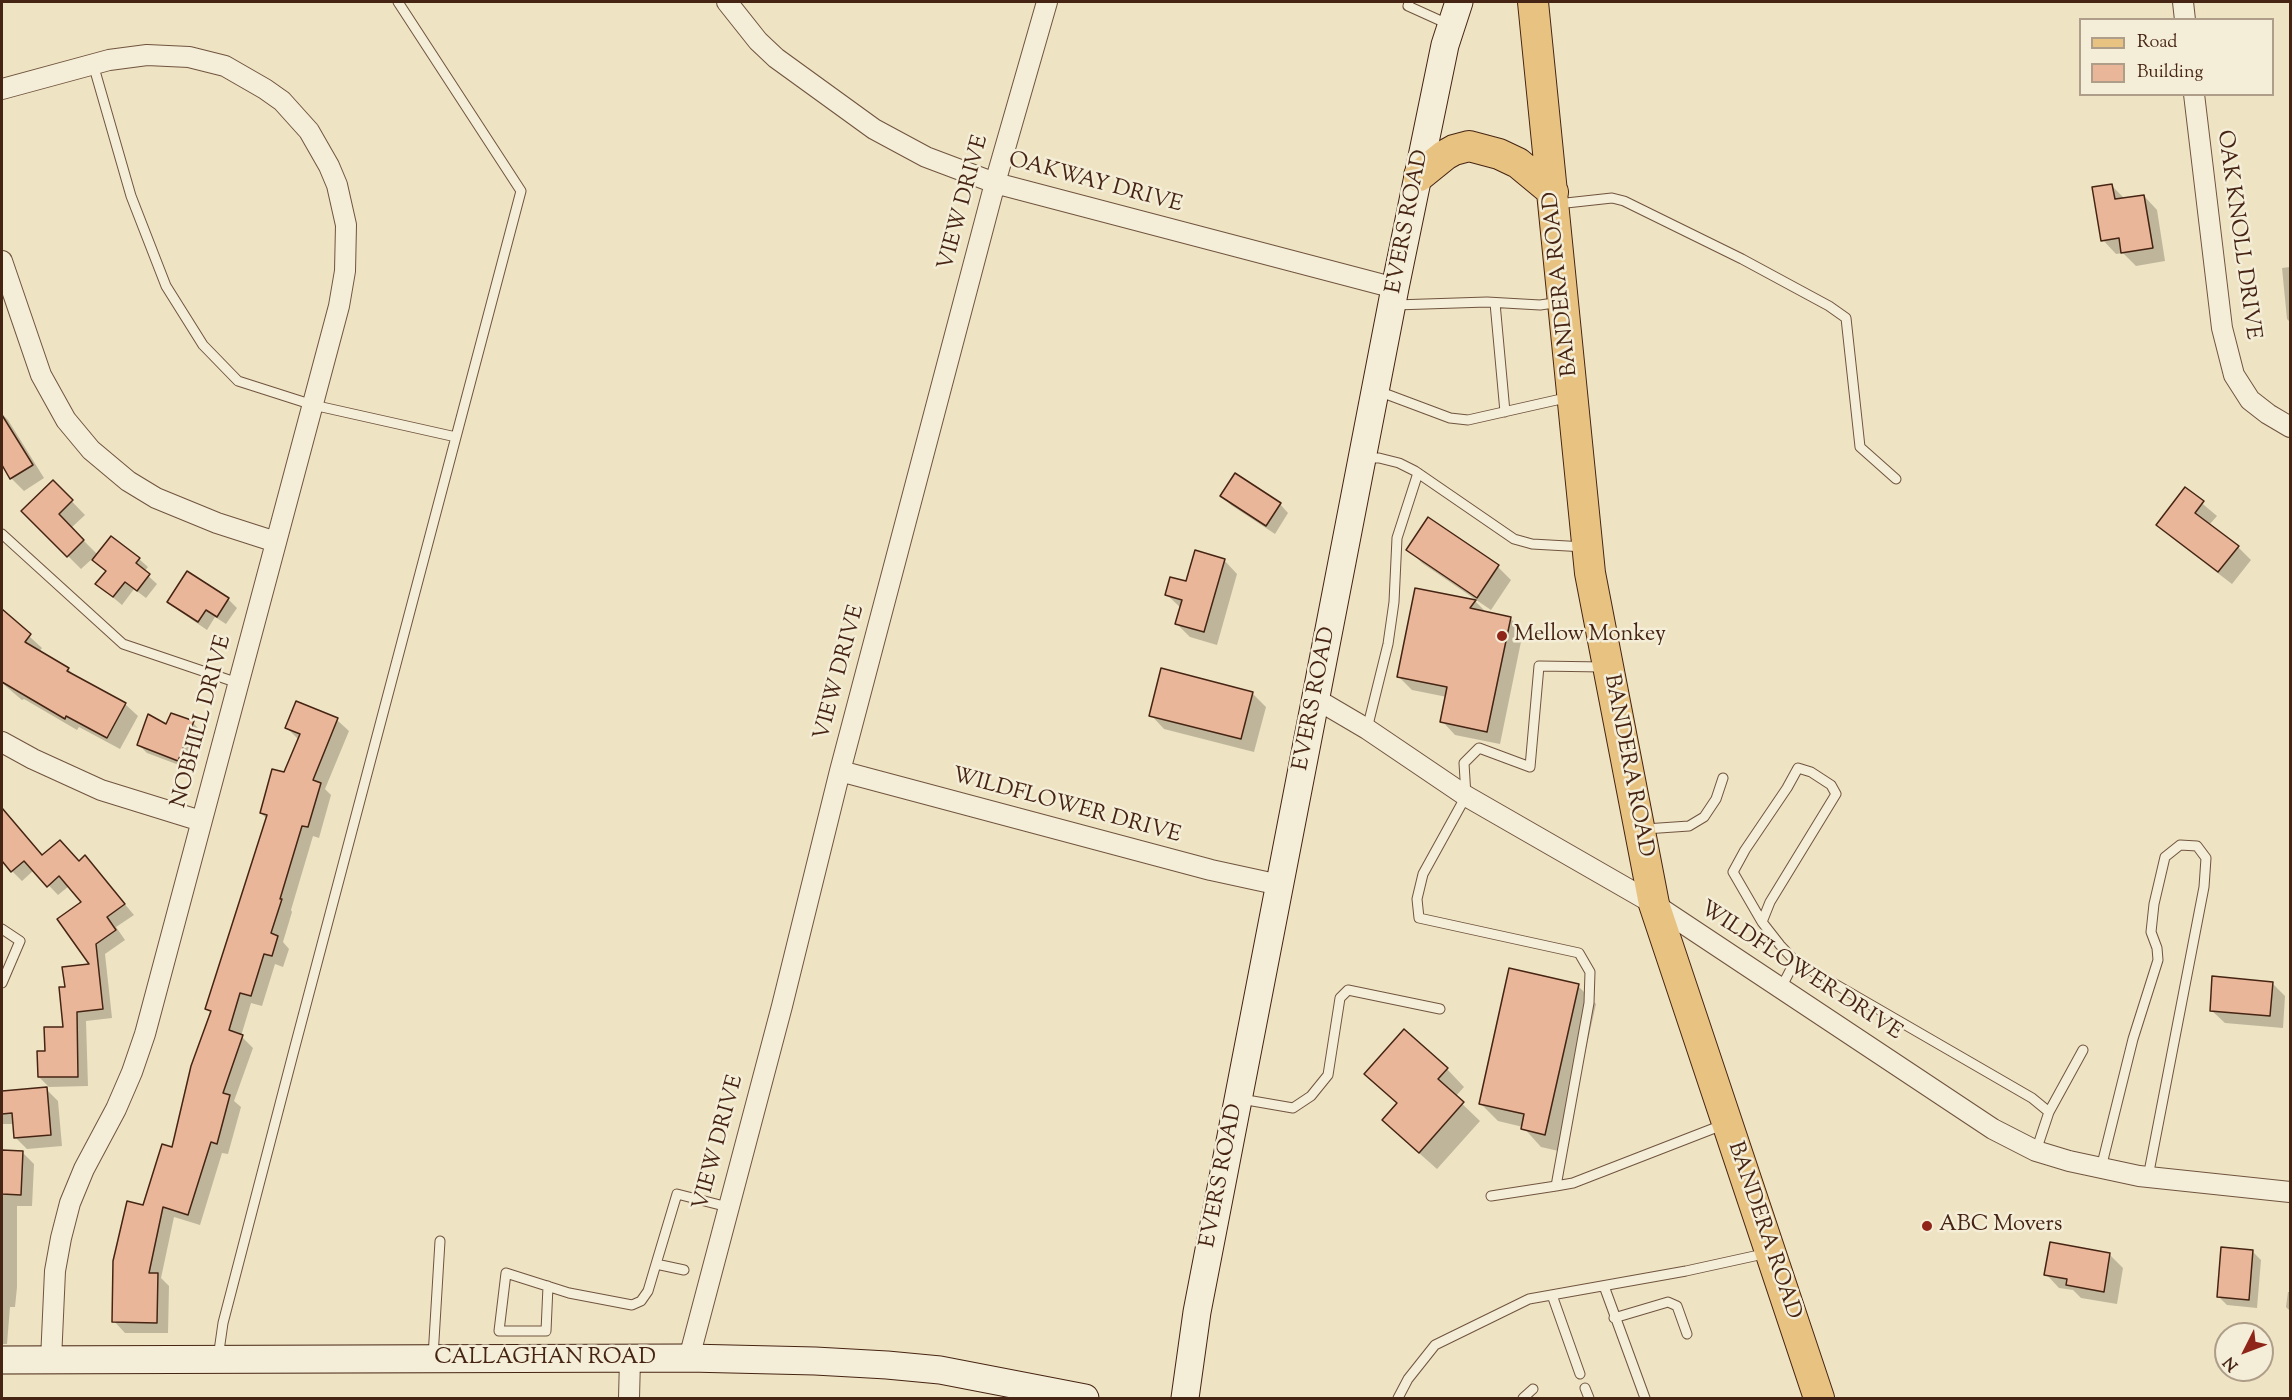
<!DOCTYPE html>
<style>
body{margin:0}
#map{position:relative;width:2292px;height:1400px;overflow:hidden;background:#eee3c2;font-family:"Sorts Mill Goudy",serif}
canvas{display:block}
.frame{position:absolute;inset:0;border:3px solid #462413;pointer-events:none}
.legend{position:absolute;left:2079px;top:18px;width:195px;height:78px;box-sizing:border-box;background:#f4edd7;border:2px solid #ae9d89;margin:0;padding:8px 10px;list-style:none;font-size:18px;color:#462413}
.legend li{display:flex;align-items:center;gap:12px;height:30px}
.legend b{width:30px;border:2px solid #ae9d89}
.north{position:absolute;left:2214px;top:1322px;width:60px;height:60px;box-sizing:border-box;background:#f4edd7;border:2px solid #ae9d89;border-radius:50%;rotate:228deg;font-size:16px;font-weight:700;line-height:24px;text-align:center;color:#462413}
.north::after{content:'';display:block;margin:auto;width:21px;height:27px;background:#8f2418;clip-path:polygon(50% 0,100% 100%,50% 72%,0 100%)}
</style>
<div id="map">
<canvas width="2292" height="1400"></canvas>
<div class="frame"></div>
<ul class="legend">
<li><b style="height:8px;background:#e7c281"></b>Road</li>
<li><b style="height:16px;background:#e9b699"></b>Building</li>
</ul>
<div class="north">N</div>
</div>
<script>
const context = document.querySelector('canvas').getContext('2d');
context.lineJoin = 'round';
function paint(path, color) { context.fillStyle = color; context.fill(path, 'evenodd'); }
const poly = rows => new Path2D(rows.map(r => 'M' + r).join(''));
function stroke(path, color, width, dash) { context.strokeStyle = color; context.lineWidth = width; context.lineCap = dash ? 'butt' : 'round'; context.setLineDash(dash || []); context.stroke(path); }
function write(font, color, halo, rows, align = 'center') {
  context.font = font + ' "Sorts Mill Goudy",serif'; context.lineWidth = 5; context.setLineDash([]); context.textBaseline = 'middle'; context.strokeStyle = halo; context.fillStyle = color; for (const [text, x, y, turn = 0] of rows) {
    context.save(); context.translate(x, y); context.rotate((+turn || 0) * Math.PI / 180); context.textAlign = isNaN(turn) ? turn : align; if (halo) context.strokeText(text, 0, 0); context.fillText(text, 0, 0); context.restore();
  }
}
const shadow = poly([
 [2112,186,2125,199,2144,196,2157,210,2165,261,2136,266,2123,253,2116,254,2103,240],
 [2290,267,2290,322,2287,319,2282,268],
 [2,414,8,420,44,478,24,491,11,478,2,463],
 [53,482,85,515,71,528,98,555,139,559,148,567,144,572,157,584,146,598,134,589,122,605,97,584,107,572,93,558,81,569,23,511],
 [2185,489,2217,516,2209,525,2238,547,2251,560,2232,584,2172,538,2158,525],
 [1222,496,1280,504,1288,513,1275,534,1231,505],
 [1429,519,1498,567,1511,580,1491,610,1422,563,1408,549],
 [1224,560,1237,574,1217,645,1190,637,1177,624,1181,608,1166,594],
 [228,599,237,608,226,624,215,617,207,630,178,610,169,602],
 [1475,601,1487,613,1510,618,1523,632,1500,744,1455,735,1442,721,1447,697,1412,690,1399,677],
 [7,616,42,648,39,652,68,669,78,679,125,704,138,716,120,749,79,727,77,730,24,699,22,700,2,683,2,622],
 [1252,693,1266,707,1254,752,1164,729,1151,715],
 [337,720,349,731,325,789,331,795,319,838,313,836,291,910,292,912,283,942,289,949,283,967,275,964,262,1006,251,1003,241,1036,253,1048,234,1101,241,1107,228,1154,222,1153,200,1225,174,1217,161,1278,169,1286,168,1333,125,1333,114,1321,144,1206,173,1149,211,1013,207,1008,267,819,261,813,285,774,298,739,287,728],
 [193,723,201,731,187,768,147,753,138,744],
 [2,812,43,856,80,862,85,857,134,915,116,927,125,940,105,954,112,1018,86,1021,88,1086,49,1087,39,1077,46,1053,65,1029,66,988,92,966,83,902,69,886,58,895,34,870,22,881,12,871,2,858],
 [2272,983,2285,996,2283,1028,2225,1023,2211,1010],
 [1578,986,1596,1004,1563,1152,1541,1147,1523,1127,1498,1121,1480,1103],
 [1447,1069,1464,1087,1455,1097,1480,1121,1437,1169,1402,1138,1398,1104,1384,1091],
 [46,1089,58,1101,62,1146,27,1149,15,1137,14,1124,2,1124,2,1094],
 [2,1152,22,1152,34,1164,32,1206,17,1206,17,1287,15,1307,10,1307,7,1344,2,1344],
 [2051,1244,2110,1255,2123,1268,2117,1304,2081,1298,2073,1290,2059,1288,2046,1274],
 [2252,1251,2261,1260,2257,1308,2227,1305,2218,1296],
 [2288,1292,2290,1292,2290,1311,2286,1307]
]);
const building = poly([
 [2112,184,2115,199,2144,195,2153,248,2121,253,2119,238,2101,241,2092,187,2112,184],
 [2,415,33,465,10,479,2,465,2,415],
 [1235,473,1281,503,1266,526,1220,496,1235,473],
 [53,480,73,500,59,514,84,540,67,557,21,511,53,480],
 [2185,487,2204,501,2195,513,2239,546,2218,572,2156,525,2185,487],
 [1428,517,1499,565,1477,598,1406,550,1428,517],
 [111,536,140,558,136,563,150,574,137,591,125,582,113,597,95,584,106,571,92,560,111,536],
 [1195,550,1225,559,1204,632,1175,624,1182,600,1165,595,1170,577,1186,581,1195,550],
 [187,571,229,598,217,617,206,610,198,622,167,602,187,571],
 [1415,588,1476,600,1470,608,1511,617,1487,732,1440,722,1447,687,1397,677,1415,588],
 [2,609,31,634,25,642,69,668,67,671,126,703,107,738,66,716,65,719,2,682,2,609],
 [1161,668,1253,692,1241,739,1149,716,1161,668],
 [296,701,338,718,313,780,321,783,308,827,302,826,280,899,282,899,271,933,278,936,272,956,264,954,251,996,240,993,229,1030,243,1035,223,1093,230,1095,217,1144,211,1142,188,1215,163,1207,149,1273,158,1273,157,1323,112,1322,113,1261,127,1201,143,1205,162,1144,172,1147,191,1066,211,1011,205,1009,267,815,260,813,272,769,284,772,300,734,285,728,296,701],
 [171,713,194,721,178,761,137,745,148,714,166,724,171,713],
 [2,808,42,855,60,840,79,861,85,855,125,904,107,917,116,930,96,944,103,1009,77,1012,78,1077,38,1077,37,1051,45,1051,44,1027,63,1027,59,987,65,987,62,967,89,964,57,919,81,902,59,876,47,887,24,861,11,872,2,861,2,808],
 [1509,968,1579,984,1545,1135,1521,1129,1524,1114,1479,1104,1509,968],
 [2212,976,2273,982,2270,1016,2210,1011,2212,976],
 [1404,1029,1448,1068,1438,1079,1464,1102,1419,1153,1382,1120,1397,1103,1364,1074,1404,1029],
 [47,1087,51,1135,14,1138,12,1113,2,1114,2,1091,47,1087],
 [2,1150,23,1151,21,1195,2,1194,2,1150],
 [2050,1242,2110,1253,2104,1292,2066,1285,2067,1279,2044,1275,2050,1242],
 [2221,1247,2253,1250,2249,1300,2217,1297,2221,1247]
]);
const service = poly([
 [1409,2,1408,6,1450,25],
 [93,64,131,196,166,286,203,345,238,381,313,405,456,437],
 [1557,204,1612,198,1624,201,1742,259,1829,306,1846,318,1860,447,1896,479],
 [1495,303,1505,412],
 [1395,305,1487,302,1540,305,1561,302],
 [1378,391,1450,418,1468,420,1570,397],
 [1365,458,1379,458,1399,463,1415,471,1514,539,1532,544,1585,547],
 [2,534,123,644,238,683],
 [1603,667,1539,666,1530,767,1479,748,1464,763,1466,796,1423,874,1417,899,1419,918,1579,953,1590,972,1589,1003,1556,1186,1573,1183,1725,1124],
 [1367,729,1388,644,1394,602,1397,538,1418,473],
 [1645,829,1689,826,1704,817,1716,799,1723,778],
 [1762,922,1733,872,1745,850,1787,788,1798,768,1811,772,1831,785,1836,794,1770,902,1762,922,1780,945,1795,961,1781,988],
 [2,929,20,941,2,983],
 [1795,961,2032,1098,2049,1112,2036,1151],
 [1241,1099,1293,1108,1311,1096,1328,1075,1340,998,1348,990,1440,1009],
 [2049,1112,2083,1050],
 [2101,1168,2133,1039,2158,960,2157,948,2151,932,2154,904,2165,857,2180,845,2197,846,2206,858,2204,887,2148,1177],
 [1491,1196,1556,1186],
 [684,1270,656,1264,677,1194,728,1207],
 [548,1286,546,1331,499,1331,506,1273,569,1293,632,1305,641,1301,648,1291,656,1264],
 [1604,1286,1645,1398],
 [1552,1295,1580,1374],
 [1614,1318,1668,1302,1677,1306,1687,1334],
 [433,1357,440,1241],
 [218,1358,223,1323,293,1054,521,191,398,2],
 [1585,1388,1589,1398],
 [1398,1398,1408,1379,1435,1345,1529,1299,1686,1271,1768,1253],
 [1523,1398,1533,1389]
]);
const minor = poly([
 [727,2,758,41,776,58,874,129,926,157,995,183,1395,288],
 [2183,2,2185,20],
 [2,89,109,60,147,55,189,57,225,66,265,89,282,101,309,131,329,166,337,185,346,225,345,271,339,306,145,1034,132,1072,116,1109,84,1169,70,1203,61,1238,55,1271,51,1360],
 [2194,94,2222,328,2234,375,2250,400,2268,414,2290,427],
 [2,261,41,375,66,420,91,450,128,481,156,498,217,523,276,542],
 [1316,699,1367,729,1466,796,1654,904,1993,1129,2036,1151,2069,1161,2139,1176,2290,1192],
 [2,742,33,759,101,790,201,821],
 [840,771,1211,870,1280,885],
 [689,1358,782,1006,840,771,995,183,1047,2],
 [629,1398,630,1359]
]);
const secondary = poly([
 [2,1360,689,1358,815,1361,887,1365,940,1370,1085,1398],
 [1185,1398,1197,1312,1395,288,1445,45,1459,2]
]);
const primary = poly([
 [1533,2,1590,573,1654,904,1819,1398],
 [1419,176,1445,155,1454,150,1469,146,1499,154,1518,163,1553,192]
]);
const markers = [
 [1502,636,6,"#8f2418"],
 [1927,1226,6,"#8f2418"]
];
const streetNames = [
 ["OAKWAY DRIVE",1095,184,15],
 ["VIEW DRIVE",965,203,-75],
 ["EVERS ROAD",1409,222,-79],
 ["OAK KNOLL DRIVE",2237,235,82],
 ["BANDERA ROAD",1562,284,-96],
 ["VIEW DRIVE",841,673,-75],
 ["EVERS ROAD",1316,699,-79],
 ["NOBHILL DRIVE",203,722,-75],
 ["BANDERA ROAD",1627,766,79],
 ["WILDFLOWER DRIVE",1066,807,15],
 ["WILDFLOWER DRIVE",1800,972,33],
 ["VIEW DRIVE",720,1143,-75],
 ["EVERS ROAD",1223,1176,-79],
 ["BANDERA ROAD",1763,1231,71],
 ["CALLAGHAN ROAD",545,1359]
];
const poiNames = [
 ["Mellow Monkey",1514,636],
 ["ABC Movers",1939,1226]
];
paint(shadow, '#0003');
paint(building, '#e9b699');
stroke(building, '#462413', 1.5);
stroke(service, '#70543f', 11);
stroke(minor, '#70543f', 22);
stroke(secondary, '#462413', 29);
stroke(primary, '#462413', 32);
stroke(service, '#f4edd7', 9);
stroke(minor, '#f4edd7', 20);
stroke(secondary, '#f4edd7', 27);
stroke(primary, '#e7c281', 30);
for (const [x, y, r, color] of markers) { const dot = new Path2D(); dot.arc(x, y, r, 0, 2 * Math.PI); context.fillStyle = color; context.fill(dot); stroke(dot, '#f4edd7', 2); }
write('22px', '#462413', '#f4edd7', streetNames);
write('22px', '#462413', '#f4edd7', poiNames, 'left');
</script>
